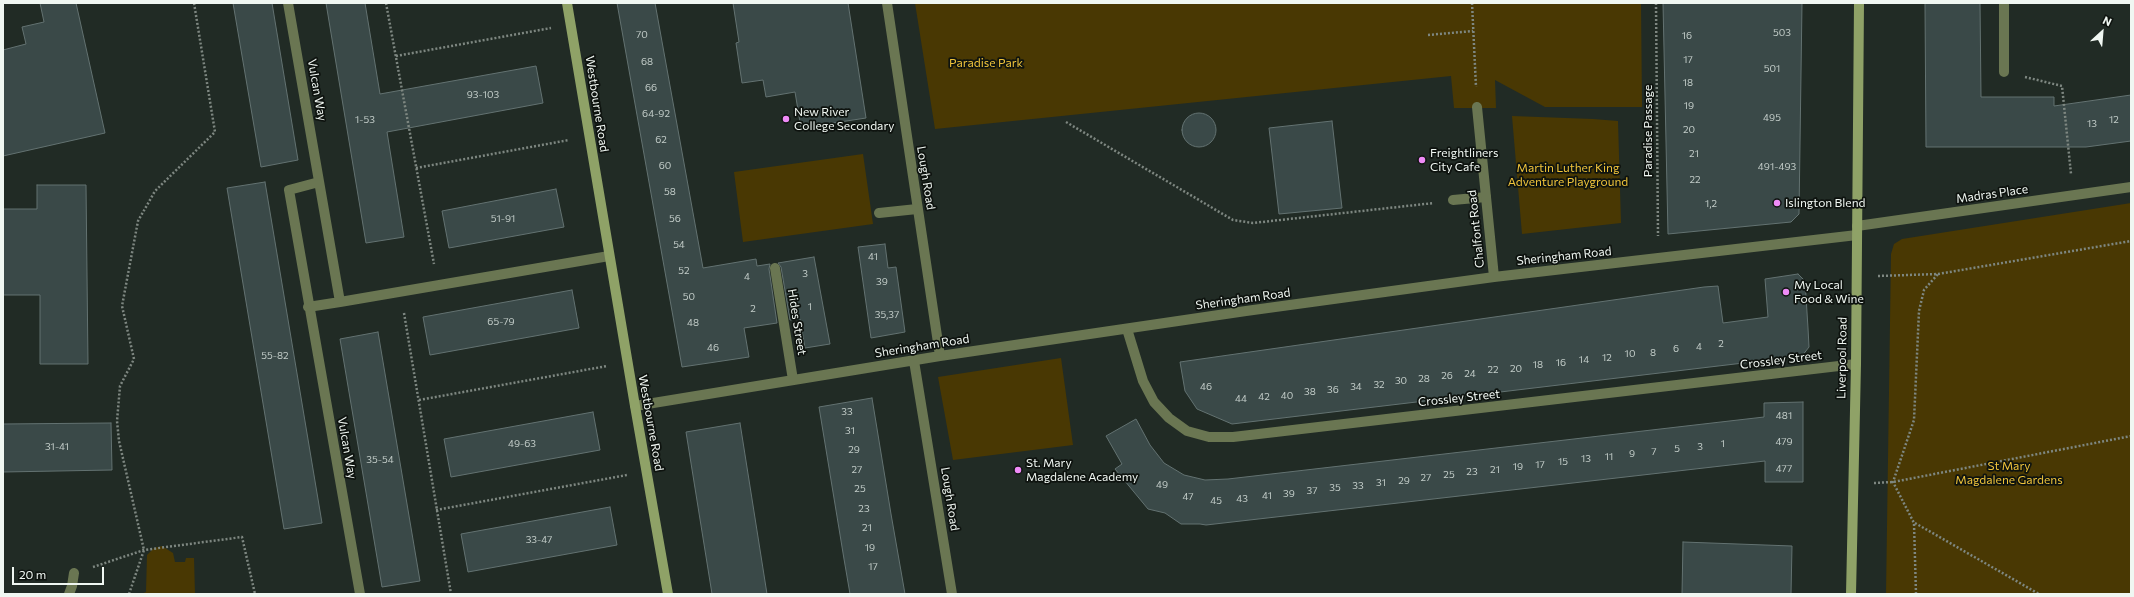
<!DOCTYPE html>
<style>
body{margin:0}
#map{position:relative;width:2134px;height:597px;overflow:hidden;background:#212b25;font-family:Commissioner,sans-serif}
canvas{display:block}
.frame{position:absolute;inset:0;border:4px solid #f0f7f2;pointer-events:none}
.north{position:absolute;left:2082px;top:12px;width:40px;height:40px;-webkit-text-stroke:3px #0e130f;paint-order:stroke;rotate:26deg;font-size:11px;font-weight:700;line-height:16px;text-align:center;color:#f0f7f2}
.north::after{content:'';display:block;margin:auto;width:14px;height:18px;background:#f0f7f2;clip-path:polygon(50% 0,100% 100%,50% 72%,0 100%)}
.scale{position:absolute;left:12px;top:567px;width:92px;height:18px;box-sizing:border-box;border:2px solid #f0f7f2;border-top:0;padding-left:5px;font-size:12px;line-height:14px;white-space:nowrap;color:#f0f7f2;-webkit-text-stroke:3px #0e130f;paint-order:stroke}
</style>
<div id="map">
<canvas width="2134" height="597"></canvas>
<div class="frame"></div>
<div class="north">N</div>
<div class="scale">20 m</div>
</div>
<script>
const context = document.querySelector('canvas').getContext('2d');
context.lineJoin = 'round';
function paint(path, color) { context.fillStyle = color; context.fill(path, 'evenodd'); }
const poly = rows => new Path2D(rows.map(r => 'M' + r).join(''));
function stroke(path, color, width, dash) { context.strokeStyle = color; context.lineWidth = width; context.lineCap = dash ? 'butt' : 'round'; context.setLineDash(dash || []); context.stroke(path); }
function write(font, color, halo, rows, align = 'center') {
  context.font = font + ' Commissioner,sans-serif'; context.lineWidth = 3.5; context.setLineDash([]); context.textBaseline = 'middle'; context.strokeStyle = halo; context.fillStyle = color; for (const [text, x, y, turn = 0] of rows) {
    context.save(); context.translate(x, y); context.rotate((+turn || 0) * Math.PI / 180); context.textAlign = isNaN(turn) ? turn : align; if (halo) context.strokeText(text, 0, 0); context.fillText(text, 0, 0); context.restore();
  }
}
const green = poly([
 [915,3,1641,3,1642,107,1545,107,1495,80,1496,108,1454,108,1451,76,935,129],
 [1512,116,1593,119,1618,121,1621,223,1522,234],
 [863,154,873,224,743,242,734,172],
 [2131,203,2131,594,1886,594,1891,254,1894,244,1902,239],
 [1061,358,1073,445,953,460,938,377],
 [162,546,173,553,175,562,185,562,186,558,194,558,195,594,141,594,146,592,147,555,154,548]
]);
const building = poly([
 [40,3,76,3,105,133,3,156,3,50,26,44,22,27,44,22,40,3],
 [233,3,272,3,298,160,261,167,233,3],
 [326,3,365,3,380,94,536,66,543,103,387,132,404,237,366,243,326,3],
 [617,3,655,3,703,268,756,259,757,266,770,264,769,269,777,323,744,328,749,357,682,367,617,3],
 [733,3,848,3,866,118,801,128,795,92,766,97,763,80,742,83,736,43,739,42,733,3],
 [1663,3,1802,3,1799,214,1791,222,1668,234,1663,3],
 [1925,3,1980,3,1981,97,2054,97,2054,106,2131,95,2131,141,2086,147,1926,147,1925,3],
 '1182 130a17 17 0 1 1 34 0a17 17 0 1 1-34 0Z',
 [1332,121,1342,208,1279,214,1269,128,1332,121],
 [265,182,322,523,284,529,227,188,265,182],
 [37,185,86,185,88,364,40,364,40,295,3,295,3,209,37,209,37,185],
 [556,189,564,227,449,248,442,211,556,189],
 [885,244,888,268,896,267,905,332,871,338,858,247,885,244],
 [814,257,830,344,805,348,800,319,790,320,781,267,778,263,814,257],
 [1798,274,1805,281,1808,328,1809,347,1802,356,1232,424,1197,409,1185,391,1180,362,1704,287,1718,286,1723,323,1768,317,1765,279,1798,274],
 [572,290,579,328,430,355,423,317,572,290],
 [378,332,420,581,382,587,340,339,378,332],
 [872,398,891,514,905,594,850,594,844,559,819,407,872,398],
 [1803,402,1803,482,1765,482,1765,461,1206,525,1200,524,1181,524,1165,513,1148,509,1115,469,1122,464,1106,436,1136,419,1150,445,1164,463,1184,475,1205,480,1228,479,1764,417,1764,403,1803,402],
 [593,412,600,450,451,477,444,439,593,412],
 [111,423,112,470,3,472,3,424,111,423],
 [740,423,767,594,712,594,686,432,740,423],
 [610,507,617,545,468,572,461,534,610,507],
 [1683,542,1792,546,1791,594,1682,594,1683,542]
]);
const path = poly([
 [386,3,434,264],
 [1472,3,1476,87],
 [1656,3,1658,236],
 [1428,35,1473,31],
 [396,56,551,28],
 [2025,77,2062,86,2071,174],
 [1066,122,1233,220,1253,223,1434,203],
 [416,168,569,140],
 [1878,276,1938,274,2131,241],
 [404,313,451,594],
 [419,400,607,366],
 [1874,483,1893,482,2131,436],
 [436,510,627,475],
 [1915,523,2039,594],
 [93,567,144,550,242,537,255,594],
 [129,594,144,550,119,441,117,421,120,386,134,359,122,306,138,221,155,191,215,132,194,3],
 [1916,594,1914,523,1893,482,1914,420,1919,311,1924,290,1938,274]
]);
const lane = poly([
 [2004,3,2004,72],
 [1453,200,1486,197],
 [879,213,917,209]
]);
const street = poly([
 [288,3,340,302,308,307],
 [887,3,940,356],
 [1477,107,1494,277],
 [319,182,289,190,360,594],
 [1857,226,2131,187],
 [775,268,793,380],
 [340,302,609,256],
 [1127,329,1143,381,1154,402,1169,418,1187,431,1209,437,1233,437,1856,364],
 [914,361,952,594],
 [635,406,940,356,1246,311,1494,277,1857,235],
 [69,594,72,586,74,573]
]);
const secondary = poly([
 [567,3,635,406,668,594],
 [1851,594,1856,364,1859,3]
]);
const markers = [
 [786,119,4,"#ef8bf7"],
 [1422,160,4,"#ef8bf7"],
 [1777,203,4,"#ef8bf7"],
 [1786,292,4,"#ef8bf7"],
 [1018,470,4,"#ef8bf7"]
];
const numberNames = [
 ["503",1782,33],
 ["70",642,35],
 ["16",1687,36],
 ["17",1688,60],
 ["68",647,62],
 ["501",1772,69],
 ["18",1688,83],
 ["66",651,88],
 ["93-103",483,95],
 ["19",1689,106],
 ["64-92",656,114],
 ["495",1772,118],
 ["1-53",365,120],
 ["12",2114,120],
 ["13",2092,124],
 ["20",1689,130],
 ["62",661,140],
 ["21",1694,154],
 ["60",665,166],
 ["491-493",1777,167],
 ["22",1695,180],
 ["58",670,192],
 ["1,2",1711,204],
 ["51-91",503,219],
 ["56",675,219],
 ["54",679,245],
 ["41",873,257],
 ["52",684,271],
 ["3",805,274],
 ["4",747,277],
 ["39",882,282],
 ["50",689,297],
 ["1",810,307],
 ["2",753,309],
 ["35,37",887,315],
 ["65-79",501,322],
 ["48",693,323],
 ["2",1721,344],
 ["4",1699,347],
 ["46",713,348],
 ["6",1676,349],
 ["8",1653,353],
 ["10",1630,354],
 ["55-82",275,356],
 ["12",1607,358],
 ["14",1584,360],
 ["16",1561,363],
 ["18",1538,365],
 ["20",1516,369],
 ["22",1493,370],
 ["24",1470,374],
 ["26",1447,376],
 ["28",1424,379],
 ["30",1401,381],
 ["32",1379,385],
 ["46",1206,387],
 ["34",1356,387],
 ["36",1333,390],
 ["38",1310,392],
 ["40",1287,396],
 ["42",1264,397],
 ["44",1241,399],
 ["33",847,412],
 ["481",1784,416],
 ["31",850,431],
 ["479",1784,442],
 ["49-63",522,444],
 ["1",1723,444],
 ["31-41",57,447],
 ["3",1700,447],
 ["5",1677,449],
 ["29",854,450],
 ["7",1654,452],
 ["9",1632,454],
 ["11",1609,457],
 ["13",1586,459],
 ["35-54",380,460],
 ["15",1563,462],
 ["17",1540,465],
 ["19",1518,467],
 ["477",1784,469],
 ["27",857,470],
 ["21",1495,470],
 ["23",1472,472],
 ["25",1449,475],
 ["27",1426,478],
 ["29",1404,481],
 ["31",1381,483],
 ["49",1162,485],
 ["33",1358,486],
 ["35",1335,488],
 ["25",860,489],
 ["37",1312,491],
 ["39",1289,494],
 ["41",1267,496],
 ["47",1188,497],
 ["43",1242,499],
 ["45",1216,501],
 ["23",864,509],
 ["21",867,528],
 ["33-47",539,540],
 ["19",870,548],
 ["17",873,567]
];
const parkNames = [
 ["Paradise Park",986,63],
 ["Martin Luther King",1568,168],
 ["Adventure Playground",1568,182],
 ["St Mary",2009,466],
 ["Magdalene Gardens",2009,480]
];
const streetNames = [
 ["Vulcan Way",317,90,80],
 ["Westbourne Road",597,104,81],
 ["Paradise Passage",1648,131,-90],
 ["Lough Road",926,178,81],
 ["Madras Place",1992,194,-8],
 ["Chalfont Road",1476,229,-96],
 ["Sheringham Road",1564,256,-6],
 ["Sheringham Road",1243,299,-8],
 ["Hides Street",797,322,81],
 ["Sheringham Road",922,346,-9],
 ["Liverpool Road",1842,358,-89],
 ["Crossley Street",1781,360,-7],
 ["Crossley Street",1459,398,-6],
 ["Westbourne Road",651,423,80],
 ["Vulcan Way",347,448,80],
 ["Lough Road",950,499,81]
];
const poiNames = [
 ["New River",794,112],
 ["College Secondary",794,126],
 ["Freightliners",1430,153],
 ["City Cafe",1430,167],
 ["Islington Blend",1785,203],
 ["My Local",1794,285],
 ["Food & Wine",1794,299],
 ["St. Mary",1026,463],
 ["Magdalene Academy",1026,477]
];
paint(green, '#493803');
paint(building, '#3a4948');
stroke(building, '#637271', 1);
stroke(path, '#7e8781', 2.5, [2, 2]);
stroke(lane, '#6a7652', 10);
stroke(street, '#6a7652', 10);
stroke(secondary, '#8fa267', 10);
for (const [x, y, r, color] of markers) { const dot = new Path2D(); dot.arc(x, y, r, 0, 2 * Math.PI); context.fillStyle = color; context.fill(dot); stroke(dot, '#0e130f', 1.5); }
write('10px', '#c2ccc8', null, numberNames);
write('12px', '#f0c43b', '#0e130f', parkNames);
write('12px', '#f0f7f2', '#0e130f', streetNames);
write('12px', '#f0f7f2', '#0e130f', poiNames, 'left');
</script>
